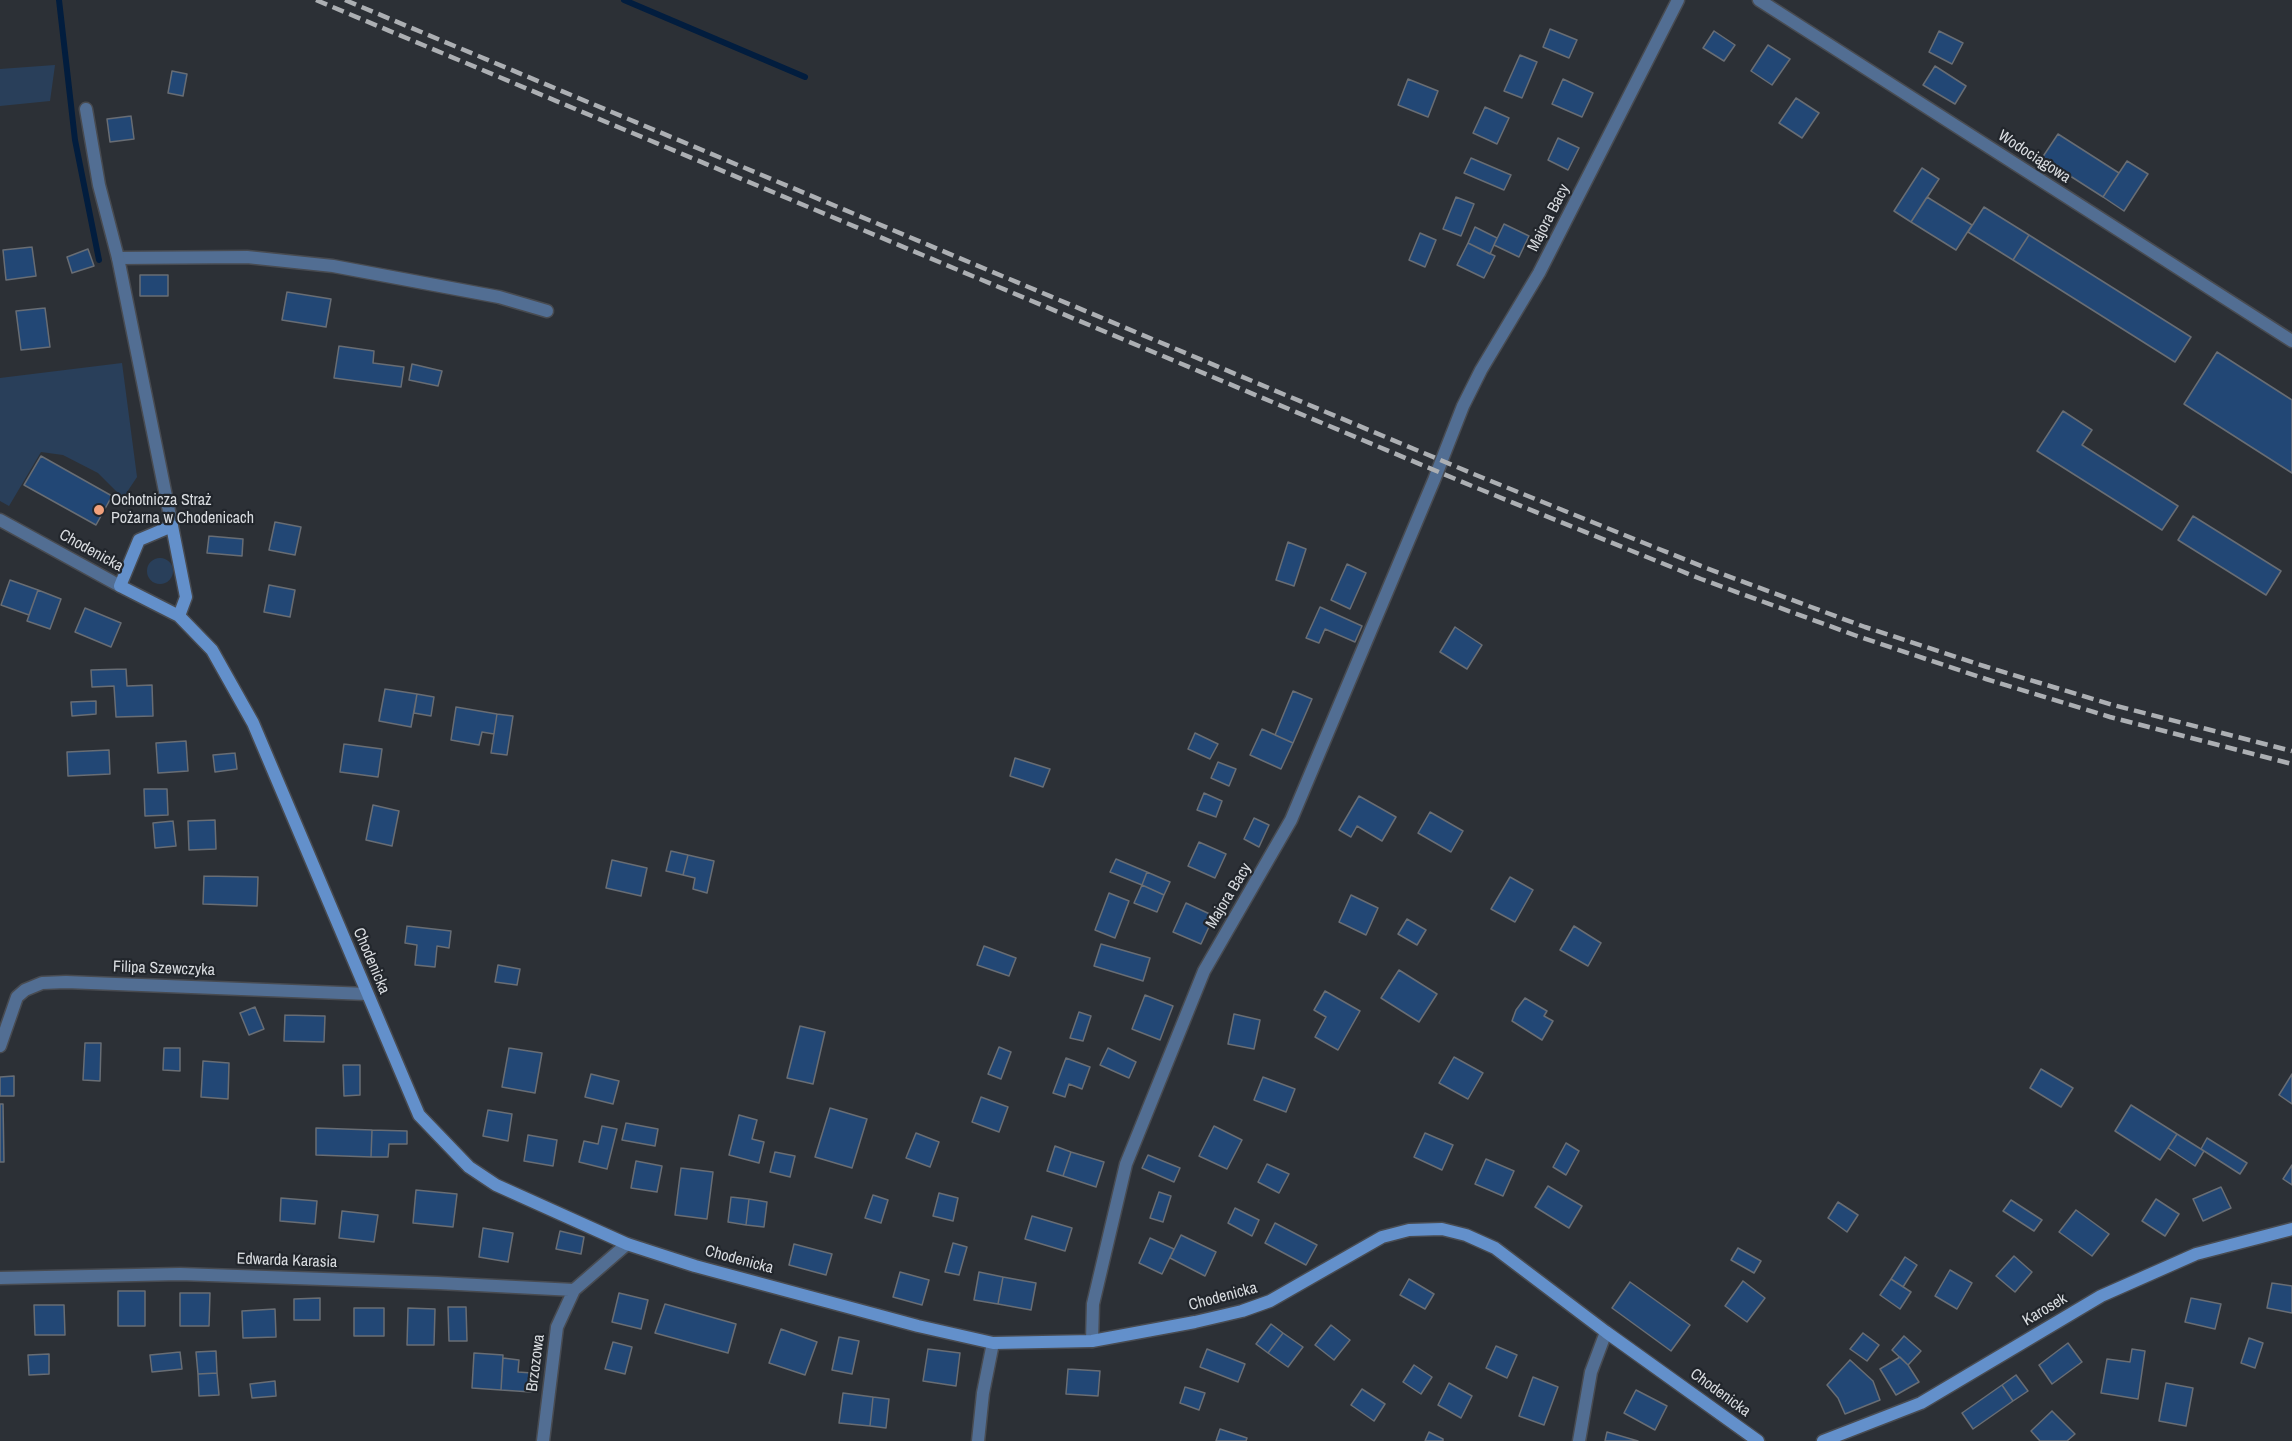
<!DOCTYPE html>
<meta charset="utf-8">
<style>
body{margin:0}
canvas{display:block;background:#2c3036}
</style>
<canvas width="2292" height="1441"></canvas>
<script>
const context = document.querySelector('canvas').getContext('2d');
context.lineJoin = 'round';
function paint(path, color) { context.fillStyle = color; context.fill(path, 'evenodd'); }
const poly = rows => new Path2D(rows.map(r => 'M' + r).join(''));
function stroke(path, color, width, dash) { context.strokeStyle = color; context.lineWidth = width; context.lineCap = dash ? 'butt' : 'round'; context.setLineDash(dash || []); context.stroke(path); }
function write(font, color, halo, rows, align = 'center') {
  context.font = font + ' "Archivo Narrow",sans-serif'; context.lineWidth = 4.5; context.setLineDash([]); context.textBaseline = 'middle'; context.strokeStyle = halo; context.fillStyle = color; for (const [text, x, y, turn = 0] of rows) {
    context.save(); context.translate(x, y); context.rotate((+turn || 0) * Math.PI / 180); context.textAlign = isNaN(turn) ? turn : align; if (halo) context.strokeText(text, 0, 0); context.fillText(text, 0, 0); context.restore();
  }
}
const green = poly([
 [55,65,50,101,0,106,0,69],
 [122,363,137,477,123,498,98,473,63,455,41,452,9,506,0,501,0,378],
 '147 571a13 13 0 1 1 26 0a13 13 0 1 1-26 0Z'
]);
const stream = poly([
 [59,0,75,140,99,260],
 [624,0,805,77]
]);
const building = poly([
 [1550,29,1577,40,1569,58,1543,47,1550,29],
 [1714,31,1735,45,1724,61,1703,48,1714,31],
 [1939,31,1963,43,1952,64,1929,52,1939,31],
 [1768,45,1790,59,1772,85,1751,71,1768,45],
 [1520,55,1537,62,1522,98,1504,91,1520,55],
 [1935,66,1966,86,1955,104,1923,85,1935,66],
 [172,71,187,74,183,96,168,93,172,71],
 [1408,79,1438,91,1428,117,1398,105,1408,79],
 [1563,79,1593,93,1582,117,1552,104,1563,79],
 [1796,98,1819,113,1802,138,1779,123,1796,98],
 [1485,107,1509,118,1497,144,1473,133,1485,107],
 [131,116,134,139,110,142,107,119,131,116],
 [2058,134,2119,173,2103,197,2042,158,2058,134],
 [1558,138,1579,148,1568,170,1548,160,1558,138],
 [1471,158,1511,175,1504,190,1464,173,1471,158],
 [2127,161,2148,174,2124,211,2103,197,2127,161],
 [1922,168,1939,179,1911,222,1894,211,1922,168],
 [1456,197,1474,204,1461,236,1443,229,1456,197],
 [1927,197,1972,225,1956,250,1911,222,1927,197],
 [1984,207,2029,235,2013,260,1968,232,1984,207],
 [1504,224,1529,236,1519,257,1494,245,1504,224],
 [1475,227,1497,238,1490,254,1468,243,1475,227],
 [1420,233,1436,240,1425,267,1409,260,1420,233],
 [2029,235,2191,337,2175,362,2013,260,2029,235],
 [1468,243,1495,256,1484,278,1457,265,1468,243],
 [32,247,36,276,6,280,3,250,32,247],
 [88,249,94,266,72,273,67,257,88,249],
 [140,275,168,275,168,296,140,296,140,275],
 [287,292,331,299,326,327,282,320,287,292],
 [45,308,50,347,21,350,16,311,45,308],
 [339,346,374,351,373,363,404,367,401,387,334,378,339,346],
 [2217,352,2292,400,2292,473,2184,404,2217,352],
 [412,364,442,371,438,386,409,380,412,364],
 [2063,411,2092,430,2082,445,2178,506,2162,530,2037,451,2063,411],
 [41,456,112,496,96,525,24,485,41,456],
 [2193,516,2281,571,2266,595,2178,540,2193,516],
 [275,522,301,527,295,555,269,550,275,522],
 [209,536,243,539,242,556,207,553,209,536],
 [1288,542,1306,549,1294,586,1276,580,1288,542],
 [1347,564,1366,573,1350,609,1331,600,1347,564],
 [10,580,38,590,29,615,1,605,10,580],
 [269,585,295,590,290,617,264,612,269,585],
 [38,590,61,599,50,629,27,621,38,590],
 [1320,607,1362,626,1355,642,1325,629,1319,643,1306,638,1320,607],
 [85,608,121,623,111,647,75,632,85,608],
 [1455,627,1482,645,1467,669,1440,652,1455,627],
 [126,669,127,686,152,685,153,716,116,717,114,686,92,687,91,670,126,669],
 [385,689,417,694,411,727,379,721,385,689],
 [1293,691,1312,699,1293,743,1275,735,1293,691],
 [417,694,434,697,431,716,414,713,417,694],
 [96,701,96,714,72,716,71,702,96,701],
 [456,707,497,714,494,734,482,732,479,745,451,740,456,707],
 [497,714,513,716,507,755,491,753,497,714],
 [1262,729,1293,743,1281,769,1250,755,1262,729],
 [1195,733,1218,744,1210,759,1188,749,1195,733],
 [186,741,188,771,158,773,156,743,186,741],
 [344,744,382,749,378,777,340,772,344,744],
 [109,750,110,774,68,776,67,752,109,750],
 [235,753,237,769,215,772,213,755,235,753],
 [1015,758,1050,769,1043,787,1010,776,1015,758],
 [1218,762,1236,769,1229,786,1211,778,1218,762],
 [144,789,167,789,168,815,145,816,144,789],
 [1204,793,1222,801,1216,817,1197,810,1204,793],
 [1359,796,1396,817,1382,841,1357,826,1351,837,1339,830,1359,796],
 [373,805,399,811,392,846,366,840,373,805],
 [1430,812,1463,831,1451,852,1418,833,1430,812],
 [1254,818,1269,825,1259,847,1244,839,1254,818],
 [215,820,216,849,189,850,188,821,215,820],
 [173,821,176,846,155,848,153,823,173,821],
 [1199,842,1226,854,1215,878,1188,866,1199,842],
 [671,851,688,855,683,875,666,871,671,851],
 [688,855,714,861,707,893,693,889,695,878,683,875,688,855],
 [1116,859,1147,872,1142,885,1110,872,1116,859],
 [612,860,647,868,641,896,606,888,612,860],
 [1147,872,1170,882,1164,895,1142,885,1147,872],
 [204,876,258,877,257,906,203,904,204,876],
 [1510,877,1533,890,1515,922,1491,909,1510,877],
 [1142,885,1164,895,1157,912,1134,903,1142,885],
 [1109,893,1129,901,1115,938,1095,930,1109,893],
 [1351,895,1378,908,1366,935,1339,922,1351,895],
 [1186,903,1214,916,1201,944,1173,932,1186,903],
 [1407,919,1426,930,1417,945,1398,934,1407,919],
 [407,926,451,931,449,948,437,946,435,967,415,965,417,945,405,943,407,926],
 [1574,926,1601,943,1588,966,1560,950,1574,926],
 [1101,944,1150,958,1143,981,1094,966,1101,944],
 [984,946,1016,958,1009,976,977,965,984,946],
 [498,965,520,969,517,985,495,982,498,965],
 [1399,970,1437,994,1419,1022,1381,998,1399,970],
 [1325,991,1360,1011,1338,1050,1315,1037,1326,1017,1314,1010,1325,991],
 [1145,995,1173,1006,1160,1040,1132,1029,1145,995],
 [1525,998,1547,1011,1544,1016,1553,1021,1542,1040,1512,1021,1516,1010,1525,998],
 [255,1007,264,1029,249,1035,240,1013,255,1007],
 [1079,1012,1091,1016,1083,1041,1070,1038,1079,1012],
 [1234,1014,1260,1020,1254,1049,1228,1044,1234,1014],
 [285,1015,325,1016,324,1042,284,1041,285,1015],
 [800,1026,825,1032,813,1084,787,1078,800,1026],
 [85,1043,101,1043,100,1081,83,1080,85,1043],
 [999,1047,1011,1052,1001,1079,988,1074,999,1047],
 [164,1048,180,1048,180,1071,163,1070,164,1048],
 [509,1048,542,1053,535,1093,502,1087,509,1048],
 [1108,1048,1136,1062,1129,1078,1100,1065,1108,1048],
 [1454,1057,1483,1073,1468,1099,1439,1083,1454,1057],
 [1066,1058,1090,1067,1082,1089,1069,1084,1065,1097,1053,1093,1066,1058],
 [203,1061,229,1063,228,1099,201,1097,203,1061],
 [343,1065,360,1065,360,1095,344,1096,343,1065],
 [2041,1069,2073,1088,2061,1107,2030,1088,2041,1069],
 [591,1074,619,1081,613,1104,585,1097,591,1074],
 [2292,1074,2292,1104,2279,1095,2292,1074],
 [14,1076,14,1096,0,1096,0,1077,14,1076],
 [1263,1077,1295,1089,1286,1112,1254,1100,1263,1077],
 [981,1097,1008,1107,999,1132,972,1122,981,1097],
 [0,1104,3,1104,4,1162,0,1162,0,1104],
 [2131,1105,2177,1134,2160,1160,2115,1131,2131,1105],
 [830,1108,867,1119,852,1168,815,1157,830,1108],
 [488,1110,512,1114,508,1141,483,1136,488,1110],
 [739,1115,757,1120,752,1139,764,1142,759,1163,729,1155,739,1115],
 [626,1123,658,1129,655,1146,622,1140,626,1123],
 [602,1126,617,1129,607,1169,579,1162,584,1141,598,1144,602,1126],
 [1214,1126,1242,1140,1227,1169,1199,1156,1214,1126],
 [316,1128,372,1130,371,1157,316,1155,316,1128],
 [372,1130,407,1131,407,1144,389,1144,388,1157,371,1157,372,1130],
 [916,1133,939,1142,930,1167,906,1158,916,1133],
 [1425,1133,1453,1145,1442,1170,1414,1157,1425,1133],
 [2177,1134,2204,1151,2195,1166,2168,1148,2177,1134],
 [528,1135,557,1140,553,1166,524,1161,528,1135],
 [2207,1138,2247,1163,2240,1174,2201,1149,2207,1138],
 [1566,1143,1579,1151,1566,1175,1553,1167,1566,1143],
 [1055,1146,1071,1152,1063,1176,1047,1171,1055,1146],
 [775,1152,795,1156,790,1177,770,1172,775,1152],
 [1071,1152,1104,1162,1096,1187,1063,1176,1071,1152],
 [1148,1155,1180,1168,1174,1182,1142,1168,1148,1155],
 [1486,1159,1514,1171,1503,1196,1475,1184,1486,1159],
 [636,1161,662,1166,657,1192,631,1188,636,1161],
 [1267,1164,1289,1174,1279,1193,1258,1182,1267,1164],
 [2292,1165,2292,1185,2283,1179,2292,1165],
 [681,1168,713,1172,707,1219,675,1215,681,1168],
 [1548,1186,1582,1206,1569,1228,1535,1207,1548,1186],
 [2221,1187,2231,1208,2203,1221,2193,1199,2221,1187],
 [416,1190,457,1194,453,1227,413,1223,416,1190],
 [1159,1192,1171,1196,1163,1222,1150,1218,1159,1192],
 [939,1193,958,1198,953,1221,933,1216,939,1193],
 [873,1195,888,1200,881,1223,865,1218,873,1195],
 [731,1197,749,1199,746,1225,728,1222,731,1197],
 [281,1198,317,1201,315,1224,280,1221,281,1198],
 [749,1199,767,1202,764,1227,746,1225,749,1199],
 [2156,1199,2179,1214,2165,1236,2142,1221,2156,1199],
 [2011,1200,2042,1220,2034,1231,2003,1211,2011,1200],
 [1838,1202,1858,1215,1847,1232,1828,1218,1838,1202],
 [1235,1208,1259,1220,1252,1236,1228,1223,1235,1208],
 [2076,1210,2109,1234,2092,1256,2059,1232,2076,1210],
 [342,1211,378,1215,374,1242,339,1238,342,1211],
 [1032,1216,1072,1228,1065,1251,1025,1239,1032,1216],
 [1275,1223,1317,1245,1306,1265,1265,1243,1275,1223],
 [483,1228,513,1233,508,1262,479,1257,483,1228],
 [560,1231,584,1237,581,1254,556,1249,560,1231],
 [1181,1235,1216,1252,1205,1276,1170,1258,1181,1235],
 [1150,1238,1174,1249,1162,1274,1139,1263,1150,1238],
 [953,1243,967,1247,959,1275,945,1272,953,1243],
 [794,1244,832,1254,826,1275,789,1265,794,1244],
 [1738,1248,1761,1261,1754,1273,1731,1260,1738,1248],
 [2014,1256,2032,1272,2015,1292,1996,1276,2014,1256],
 [1905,1257,1917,1265,1903,1287,1891,1279,1905,1257],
 [1950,1270,1972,1283,1957,1309,1935,1296,1950,1270],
 [900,1272,929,1280,922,1305,893,1297,900,1272],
 [979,1272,1003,1277,998,1304,974,1300,979,1272],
 [1003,1277,1036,1283,1031,1310,998,1304,1003,1277],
 [1409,1279,1434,1294,1425,1309,1400,1295,1409,1279],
 [1891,1279,1911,1292,1900,1309,1880,1295,1891,1279],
 [1743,1281,1765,1298,1747,1322,1725,1306,1743,1281],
 [1630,1282,1690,1325,1671,1351,1612,1308,1630,1282],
 [2272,1283,2292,1286,2292,1313,2267,1308,2272,1283],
 [118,1291,145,1291,145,1326,118,1326,118,1291],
 [180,1293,210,1293,209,1326,180,1326,180,1293],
 [619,1293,648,1300,641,1329,612,1322,619,1293],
 [320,1298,320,1320,294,1320,294,1299,320,1298],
 [2191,1298,2221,1304,2215,1329,2185,1322,2191,1298],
 [665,1304,736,1324,728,1353,655,1333,665,1304],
 [34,1305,64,1305,65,1335,35,1335,34,1305],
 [448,1307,466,1307,467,1341,449,1341,448,1307],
 [354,1308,384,1308,384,1336,354,1336,354,1308],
 [408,1308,435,1309,434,1345,407,1345,408,1308],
 [275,1309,276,1337,243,1338,242,1311,275,1309],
 [1271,1324,1283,1333,1268,1353,1256,1344,1271,1324],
 [1331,1325,1350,1340,1334,1360,1315,1345,1331,1325],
 [781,1329,817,1342,805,1375,769,1363,781,1329],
 [1283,1333,1303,1347,1288,1367,1268,1353,1283,1333],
 [1863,1333,1879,1345,1867,1361,1850,1349,1863,1333],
 [1904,1336,1921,1351,1908,1365,1892,1350,1904,1336],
 [839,1337,859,1341,852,1374,832,1370,839,1337],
 [2249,1338,2263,1343,2255,1368,2241,1363,2249,1338],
 [613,1342,632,1347,625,1374,605,1369,613,1342],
 [2068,1343,2082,1362,2052,1384,2039,1365,2068,1343],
 [1496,1346,1517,1355,1507,1378,1486,1368,1496,1346],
 [928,1349,960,1353,956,1386,923,1381,928,1349],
 [1207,1349,1245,1364,1238,1382,1200,1367,1207,1349],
 [2132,1349,2145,1351,2138,1399,2101,1393,2107,1359,2130,1362,2132,1349],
 [216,1351,217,1373,198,1374,196,1352,216,1351],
 [180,1352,182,1369,152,1372,150,1355,180,1352],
 [474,1353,503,1355,501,1390,472,1388,474,1353],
 [49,1354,49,1374,29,1375,28,1355,49,1354],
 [1900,1357,1908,1365,1919,1382,1896,1395,1880,1369,1900,1357],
 [503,1358,519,1360,518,1372,532,1373,531,1392,501,1390,503,1358],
 [1850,1360,1873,1381,1880,1400,1845,1414,1838,1398,1827,1385,1850,1360],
 [1414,1365,1432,1377,1421,1394,1403,1382,1414,1365],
 [1068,1369,1100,1371,1098,1396,1066,1394,1068,1369],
 [217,1373,219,1395,199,1396,198,1374,217,1373],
 [2016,1375,2028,1391,2013,1401,2002,1385,2016,1375],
 [1533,1377,1558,1387,1544,1425,1519,1416,1533,1377],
 [275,1381,276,1396,252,1398,250,1384,275,1381],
 [1449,1383,1472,1396,1461,1418,1438,1405,1449,1383],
 [2166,1383,2193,1388,2186,1426,2159,1421,2166,1383],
 [2002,1385,2013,1401,1973,1429,1962,1413,2002,1385],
 [1185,1387,1205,1393,1199,1410,1180,1403,1185,1387],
 [1362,1389,1385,1404,1374,1421,1351,1405,1362,1389],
 [1636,1390,1667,1406,1655,1430,1624,1413,1636,1390],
 [843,1393,873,1397,870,1426,839,1423,843,1393],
 [873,1397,889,1399,886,1428,870,1426,873,1397],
 [2052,1411,2075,1434,2067,1441,2040,1441,2031,1431,2052,1411],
 [1220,1429,1247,1438,1246,1441,1216,1441,1220,1429],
 [1429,1432,1443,1439,1443,1441,1425,1441,1429,1432],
 [1607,1432,1638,1441,1605,1441,1607,1432]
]);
const lane = poly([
 [118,258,247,257,333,266,499,297,547,311]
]);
const street = poly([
 [1759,0,2292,341],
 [86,109,99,185,118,258,172,526],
 [0,520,120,586],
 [0,1046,17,997,25,990,42,983,66,982,367,994],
 [0,1278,180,1274,438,1283,574,1290],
 [1092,1341,1093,1304,1126,1164,1204,971,1291,820,1434,480,1463,406,1481,370,1539,273,1678,0],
 [543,1441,557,1327,574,1290,627,1244],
 [978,1441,983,1393,993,1343],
 [1579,1441,1591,1372,1606,1332]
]);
const secondary = poly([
 [179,616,186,597,172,526,139,540,120,586,179,616,212,650,253,723,419,1115,469,1167,496,1185,627,1244,695,1266,918,1326,993,1343,1092,1341,1195,1322,1242,1311,1270,1301,1382,1237,1409,1230,1442,1229,1466,1235,1495,1248,1606,1332,1758,1441],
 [1823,1441,1921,1403,2101,1296,2196,1254,2292,1229]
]);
const rail = poly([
 [316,0,1472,486,1701,579,1857,636,1986,679,2110,717,2292,764],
 [345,0,1476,475,1706,568,1865,627,1987,667,2113,705,2292,751]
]);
const markers = [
 [99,510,6,"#f1a17c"]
];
const streetNames = [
 ["Wodociągowa",2034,157,33],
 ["Majora Bacy",1549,218,-63],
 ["Chodenicka",91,551,29],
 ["Majora Bacy",1229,896,-59],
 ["Chodenicka",371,961,67],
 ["Filipa Szewczyka",164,969,2],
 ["Chodenicka",739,1260,15],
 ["Edwarda Karasia",287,1261,2],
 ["Chodenicka",1223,1297,-15],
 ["Karosek",2045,1310,-31],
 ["Brzozowa",536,1363,-83],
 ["Chodenicka",1720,1393,36]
];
const poiNames = [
 ["Ochotnicza Straż",111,501],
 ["Pożarna w Chodenicach",111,519]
];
paint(green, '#293f5a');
stroke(stream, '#021d3e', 6);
paint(building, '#224775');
stroke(building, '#686d74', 1.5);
stroke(lane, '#484b51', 15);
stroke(street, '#484b51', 15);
stroke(secondary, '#484b51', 15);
stroke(lane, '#526e93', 12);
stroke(street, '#526e93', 12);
stroke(secondary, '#6390cb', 12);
stroke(rail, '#acafb3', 4.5, [12, 6]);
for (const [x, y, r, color] of markers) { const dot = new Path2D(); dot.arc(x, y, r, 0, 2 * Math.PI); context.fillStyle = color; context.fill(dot); stroke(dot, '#22262c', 2); }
write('16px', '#d8dbdf', '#22262c', streetNames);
write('16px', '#d8dbdf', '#22262c', poiNames, 'left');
</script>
